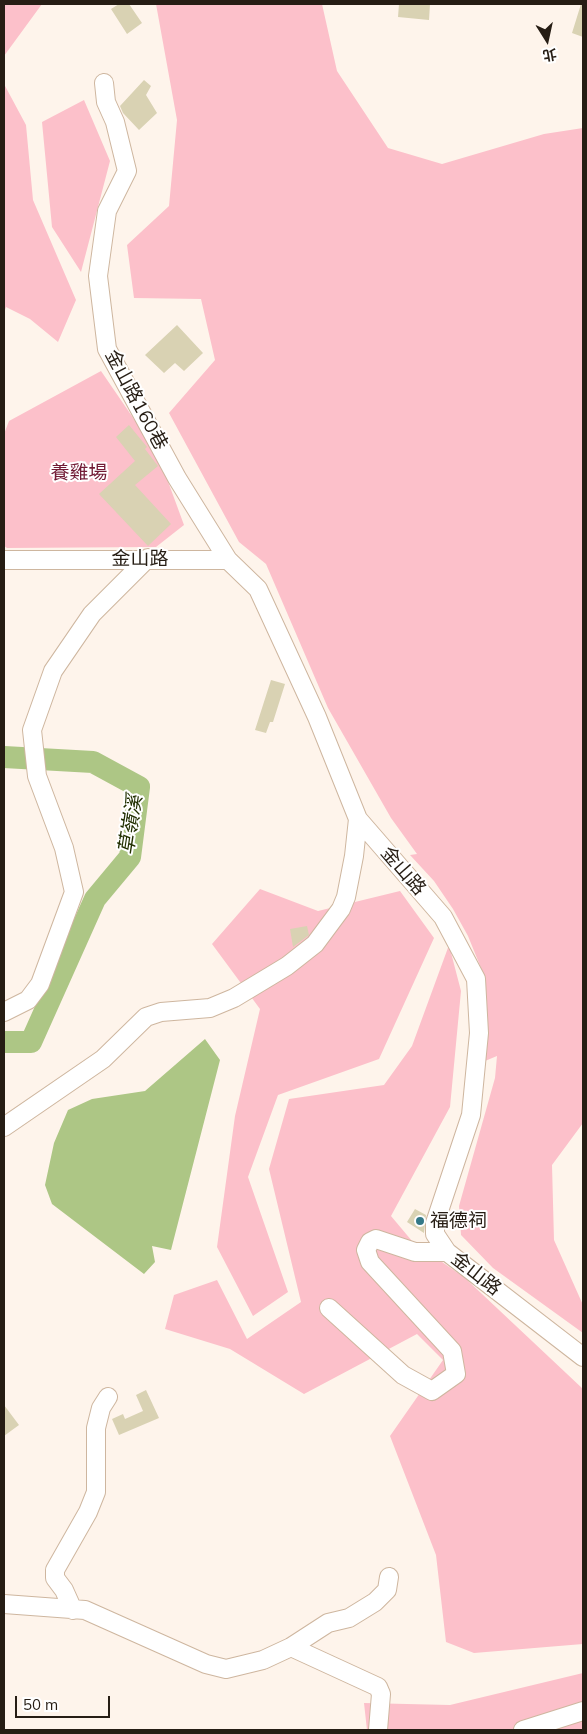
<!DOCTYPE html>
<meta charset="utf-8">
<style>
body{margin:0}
#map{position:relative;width:587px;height:1734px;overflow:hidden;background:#fef4eb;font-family:Mulish,"Noto Sans TC",sans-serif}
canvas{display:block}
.frame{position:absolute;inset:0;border:5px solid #261d14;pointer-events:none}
.north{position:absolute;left:522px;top:15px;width:50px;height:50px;-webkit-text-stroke:4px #fff;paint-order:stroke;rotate:170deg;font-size:14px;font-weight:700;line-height:20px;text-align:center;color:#261d14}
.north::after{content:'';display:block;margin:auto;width:18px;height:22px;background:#261d14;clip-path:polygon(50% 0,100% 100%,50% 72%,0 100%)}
.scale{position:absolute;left:15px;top:1696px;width:95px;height:22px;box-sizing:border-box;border:2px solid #261d14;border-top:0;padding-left:6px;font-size:15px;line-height:18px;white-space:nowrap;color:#261d14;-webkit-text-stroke:4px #fff;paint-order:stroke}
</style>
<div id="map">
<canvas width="587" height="1734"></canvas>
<div class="frame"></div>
<div class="north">北</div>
<div class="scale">50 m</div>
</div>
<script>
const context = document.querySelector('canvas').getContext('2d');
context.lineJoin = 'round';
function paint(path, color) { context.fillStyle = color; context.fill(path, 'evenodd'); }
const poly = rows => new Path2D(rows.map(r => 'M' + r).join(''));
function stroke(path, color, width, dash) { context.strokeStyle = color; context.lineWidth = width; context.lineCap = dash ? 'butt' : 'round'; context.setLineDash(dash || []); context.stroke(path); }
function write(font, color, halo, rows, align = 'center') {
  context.font = font + ' Mulish,"Noto Sans TC",sans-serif'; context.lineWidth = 4; context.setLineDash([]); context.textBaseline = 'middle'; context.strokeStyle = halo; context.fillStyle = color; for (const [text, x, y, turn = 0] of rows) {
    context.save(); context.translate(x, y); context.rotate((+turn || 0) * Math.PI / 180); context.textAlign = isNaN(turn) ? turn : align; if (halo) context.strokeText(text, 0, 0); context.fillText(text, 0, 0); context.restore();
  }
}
const green = poly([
 [4,4,42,4,4,56],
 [156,4,322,4,337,71,388,148,442,164,544,134,583,128,583,1123,552,1165,554,1240,583,1305,583,1333,493,1268,461,1235,459,1206,495,1078,497,1056,485,1061,483,973,468,936,453,909,434,881,410,855,417,854,391,818,328,708,266,564,239,542,169,413,215,360,201,299,134,298,127,245,169,206,177,120],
 [4,84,26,125,33,200,76,300,58,342,30,319,6,307,4,313],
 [84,100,110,161,81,272,52,227,42,122],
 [101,371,138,425,166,476,184,525,156,547,7,548,4,546,4,434,9,421],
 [260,889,318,911,400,891,434,938,379,1059,278,1095,248,1177,288,1292,253,1316,217,1247,235,1116,260,1009,212,944],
 [449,945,461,991,450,1107,391,1216,412,1241,465,1278,583,1389,583,1644,474,1653,446,1642,436,1555,390,1436,443,1360,417,1334,304,1394,230,1349,165,1329,174,1295,217,1280,247,1339,301,1302,269,1169,289,1099,384,1085,412,1046],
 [583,1673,583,1730,367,1730,364,1703,450,1705]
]);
const water = poly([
 [205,1039,220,1060,171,1250,152,1246,155,1262,144,1274,52,1204,45,1185,54,1143,68,1110,92,1099,145,1091]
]);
const river = poly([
 [4,757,93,762,139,787,130,857,95,899,31,1042,4,1042]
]);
const building = poly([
 [119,4,129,4,142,23,127,34,111,9],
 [399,4,430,4,429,20,398,17],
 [581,4,583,4,583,37,572,33],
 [144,80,151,86,146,95,157,113,139,130,123,113,120,106],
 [177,325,203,353,184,371,175,363,164,373,145,355],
 [129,425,147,447,145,449,158,466,135,485,171,524,148,546,99,494,135,461,116,437],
 [271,680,285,684,273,722,270,722,266,733,255,730],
 [307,926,309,935,293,947,290,929],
 [415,1209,426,1215,424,1233,407,1222],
 [146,1390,159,1418,119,1435,112,1419,123,1414,125,1419,143,1411,136,1395],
 [4,1405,19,1425,4,1436]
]);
const minor = poly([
 [104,83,106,102,115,122,127,171,107,211,98,276,107,349,177,478,228,560],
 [4,560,228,560,258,589,317,717,358,819,443,917,476,979,479,1033,471,1115,435,1223,435,1234,447,1252,583,1357],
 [4,1012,28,1000,40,984,74,892,64,848,37,776,32,730,53,671,92,614,148,558],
 [4,1127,103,1059,146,1017,161,1012,210,1008,234,998,287,966,315,944,341,909,346,897,354,856,358,819],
 [329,1308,403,1375,432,1391,456,1374,452,1351,370,1262,366,1250,370,1242,376,1239,415,1252,447,1252],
 [4,1604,85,1610,206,1664,226,1669,263,1660,291,1647,378,1687,381,1694,378,1730],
 [73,1610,64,1590,55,1578,55,1570,88,1512,96,1492,96,1428,101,1408,108,1397],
 [291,1647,328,1623,349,1618,375,1602,387,1590,389,1577],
 [523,1730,583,1711]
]);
const markers = [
 [420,1221,5,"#337887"]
];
const streetNames = [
 ["金山路160巷",136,400,62],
 ["金山路",140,559],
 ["金山路",403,871,49],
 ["金山路",476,1274,38]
];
const parkNames = [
 ["養雞場",79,473]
];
const poiNames = [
 ["福德祠",430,1221]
];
const waterNames = [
 ["草嶺溪",131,825,-81]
];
paint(green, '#fcc0ca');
paint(water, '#adc685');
stroke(river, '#adc685', 22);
paint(building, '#d9d2b3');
stroke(minor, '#ceb69f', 20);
stroke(minor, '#fff', 18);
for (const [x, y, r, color] of markers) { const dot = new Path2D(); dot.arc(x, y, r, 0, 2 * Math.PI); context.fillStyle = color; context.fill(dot); stroke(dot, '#fff', 2); }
write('19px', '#261d14', '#fff', streetNames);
write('19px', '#721c36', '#fff', parkNames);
write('19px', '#261d14', '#fff', poiNames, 'left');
write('italic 20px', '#212f00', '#fff', waterNames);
</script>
